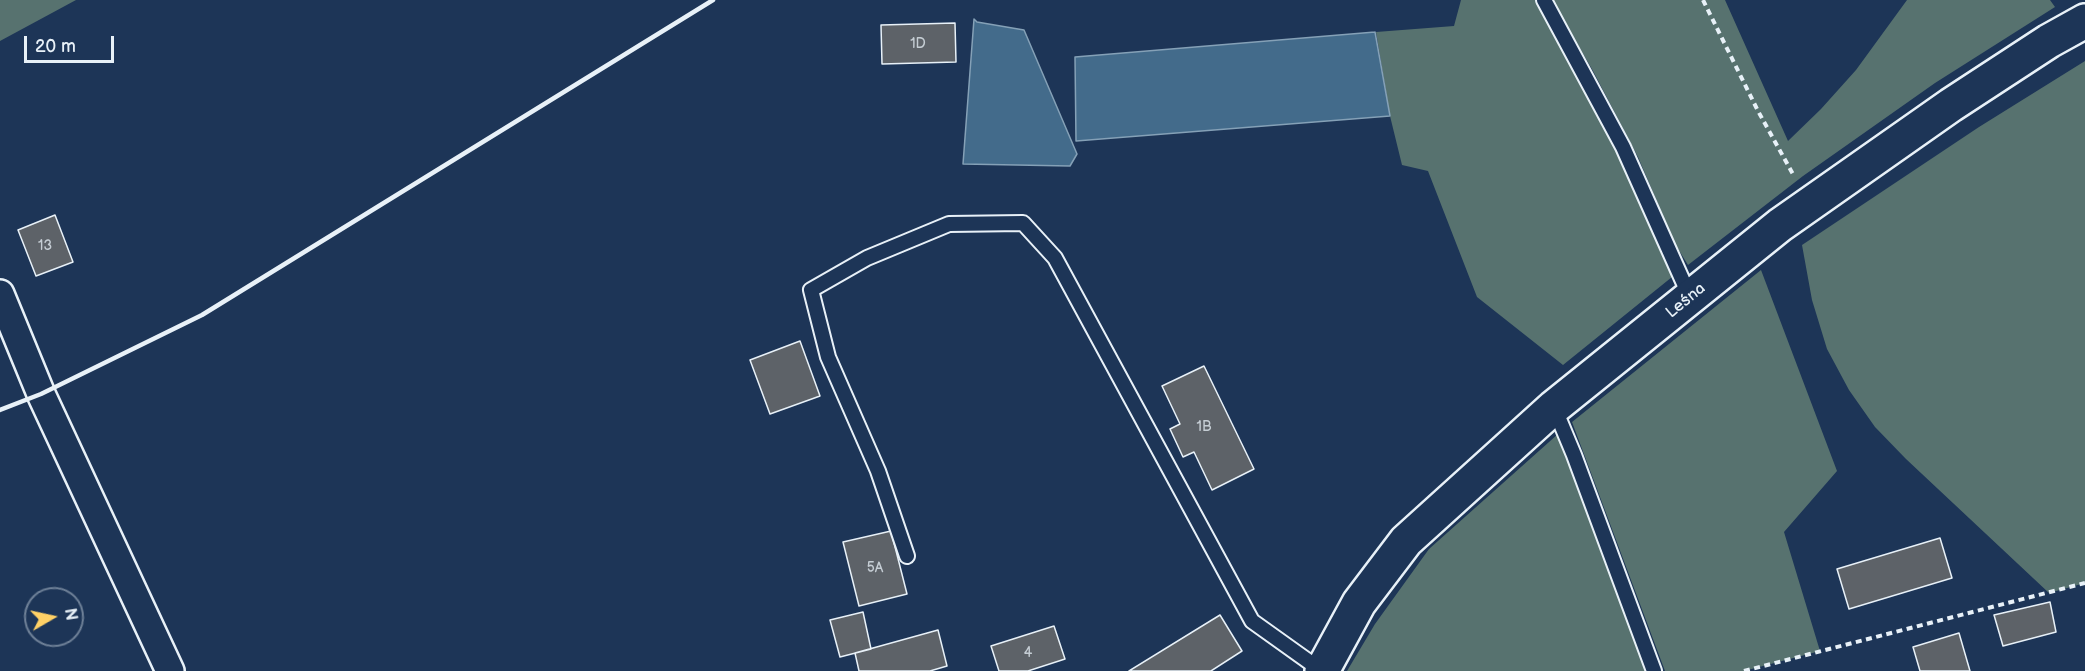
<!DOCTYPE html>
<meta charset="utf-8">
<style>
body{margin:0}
#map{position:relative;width:2085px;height:671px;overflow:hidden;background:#1d3557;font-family:"Balsamiq Sans",sans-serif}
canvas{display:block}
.north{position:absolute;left:24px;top:587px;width:60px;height:60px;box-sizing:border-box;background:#1d3557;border:2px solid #6e8097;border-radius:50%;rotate:81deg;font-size:16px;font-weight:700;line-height:24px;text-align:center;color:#e8f1f8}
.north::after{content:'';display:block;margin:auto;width:21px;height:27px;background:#ffd166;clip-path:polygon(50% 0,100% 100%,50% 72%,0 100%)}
.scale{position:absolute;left:24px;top:36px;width:90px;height:27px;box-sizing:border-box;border:3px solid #e8f1f8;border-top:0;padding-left:8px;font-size:18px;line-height:21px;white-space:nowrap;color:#e8f1f8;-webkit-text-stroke:4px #1d3557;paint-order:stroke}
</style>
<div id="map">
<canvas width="2085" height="671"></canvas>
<div class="north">N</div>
<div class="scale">20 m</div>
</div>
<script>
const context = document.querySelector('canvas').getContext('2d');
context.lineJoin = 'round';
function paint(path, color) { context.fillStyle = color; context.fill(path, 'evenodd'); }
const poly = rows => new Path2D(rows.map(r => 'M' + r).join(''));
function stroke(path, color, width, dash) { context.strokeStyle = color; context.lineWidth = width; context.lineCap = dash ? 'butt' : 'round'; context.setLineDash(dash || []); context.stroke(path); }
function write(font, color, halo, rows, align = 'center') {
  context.font = font + ' "Balsamiq Sans",sans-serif'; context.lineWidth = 6; context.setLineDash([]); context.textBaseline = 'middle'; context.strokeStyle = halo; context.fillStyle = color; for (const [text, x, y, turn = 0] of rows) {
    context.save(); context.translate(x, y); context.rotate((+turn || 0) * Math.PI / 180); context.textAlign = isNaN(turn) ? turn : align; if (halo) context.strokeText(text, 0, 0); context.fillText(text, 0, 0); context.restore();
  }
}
const green = poly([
 [0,0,76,0,0,41],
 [1461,0,1535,0,1559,40,1619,152,1672,277,1563,365,1477,297,1428,171,1402,165,1390,116,1376,32,1454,26],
 [1552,0,1725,0,1788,141,1821,109,1856,70,1907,0,2050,0,2055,7,1935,83,1803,176,1688,265,1675,244,1638,157,1593,71],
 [2085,61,2085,583,2049,593,1906,459,1875,427,1849,390,1827,349,1812,300,1802,245,1979,127],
 [1761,270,1837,471,1784,532,1820,651,1744,671,1665,671,1572,422],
 [1558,434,1647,671,1347,671,1375,624,1429,549]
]);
const water = poly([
 [974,19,977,22,1024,30,1077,154,1070,166,963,164,974,19],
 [1375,32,1390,116,1076,141,1075,57,1375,32]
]);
const building = poly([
 [955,23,956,62,882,64,881,25,955,23],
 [55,215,73,262,36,276,18,230,55,215],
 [800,341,820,396,770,414,750,360,800,341],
 [1204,366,1254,469,1212,490,1194,452,1183,457,1170,429,1180,424,1162,386,1204,366],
 [891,531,907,594,859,606,843,542,891,531],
 [1940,538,1952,578,1849,609,1837,569,1940,538],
 [2050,602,2056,632,2003,646,1994,615,2050,602],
 [863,612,871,649,840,657,830,620,863,612],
 [1220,615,1242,651,1211,671,1129,671,1220,615],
 [1054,626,1065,659,1028,671,999,671,991,646,1054,626],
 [938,630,947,666,930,671,859,671,855,653,938,630],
 [1959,633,1970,671,1920,671,1913,647,1959,633]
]);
const path = poly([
 [1703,0,1758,111,1794,176],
 [1744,671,2085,583]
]);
const lane = poly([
 [1544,0,1623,147,1690,297],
 [1554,407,1574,455,1654,671],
 [907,556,878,471,828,357,811,290,867,258,949,224,1023,223,1055,258,1252,621,1322,671]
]);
const street = poly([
 [0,294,41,394,170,671]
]);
const secondary = poly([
 [1322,671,1359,603,1406,541,1554,407,1780,225,1951,105,2049,41,2085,21]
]);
const rail = poly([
 [0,410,41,394,202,315,713,0]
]);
const numberNames = [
 ["1D",918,44],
 ["13",45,246],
 ["1B",1204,427],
 ["5A",875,568],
 ["4",1028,653]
];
const streetNames = [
 ["Leśna",1686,301,-39]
];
paint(green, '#57726f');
paint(water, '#436b8b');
stroke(water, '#85a1b7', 1.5);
paint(building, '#5d6268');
stroke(building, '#e8f1f8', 1.5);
stroke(lane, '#e8f1f8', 18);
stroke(street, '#e8f1f8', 32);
stroke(secondary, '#e8f1f8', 38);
stroke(path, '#e8f1f8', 4, [6, 4.5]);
stroke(lane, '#1d3557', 14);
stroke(street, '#1d3557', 27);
stroke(secondary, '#1d3557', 33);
stroke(rail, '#e8f1f8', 4.5);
write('14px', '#c5cdd4', null, numberNames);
write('16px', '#e8f1f8', '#1d3557', streetNames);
</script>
